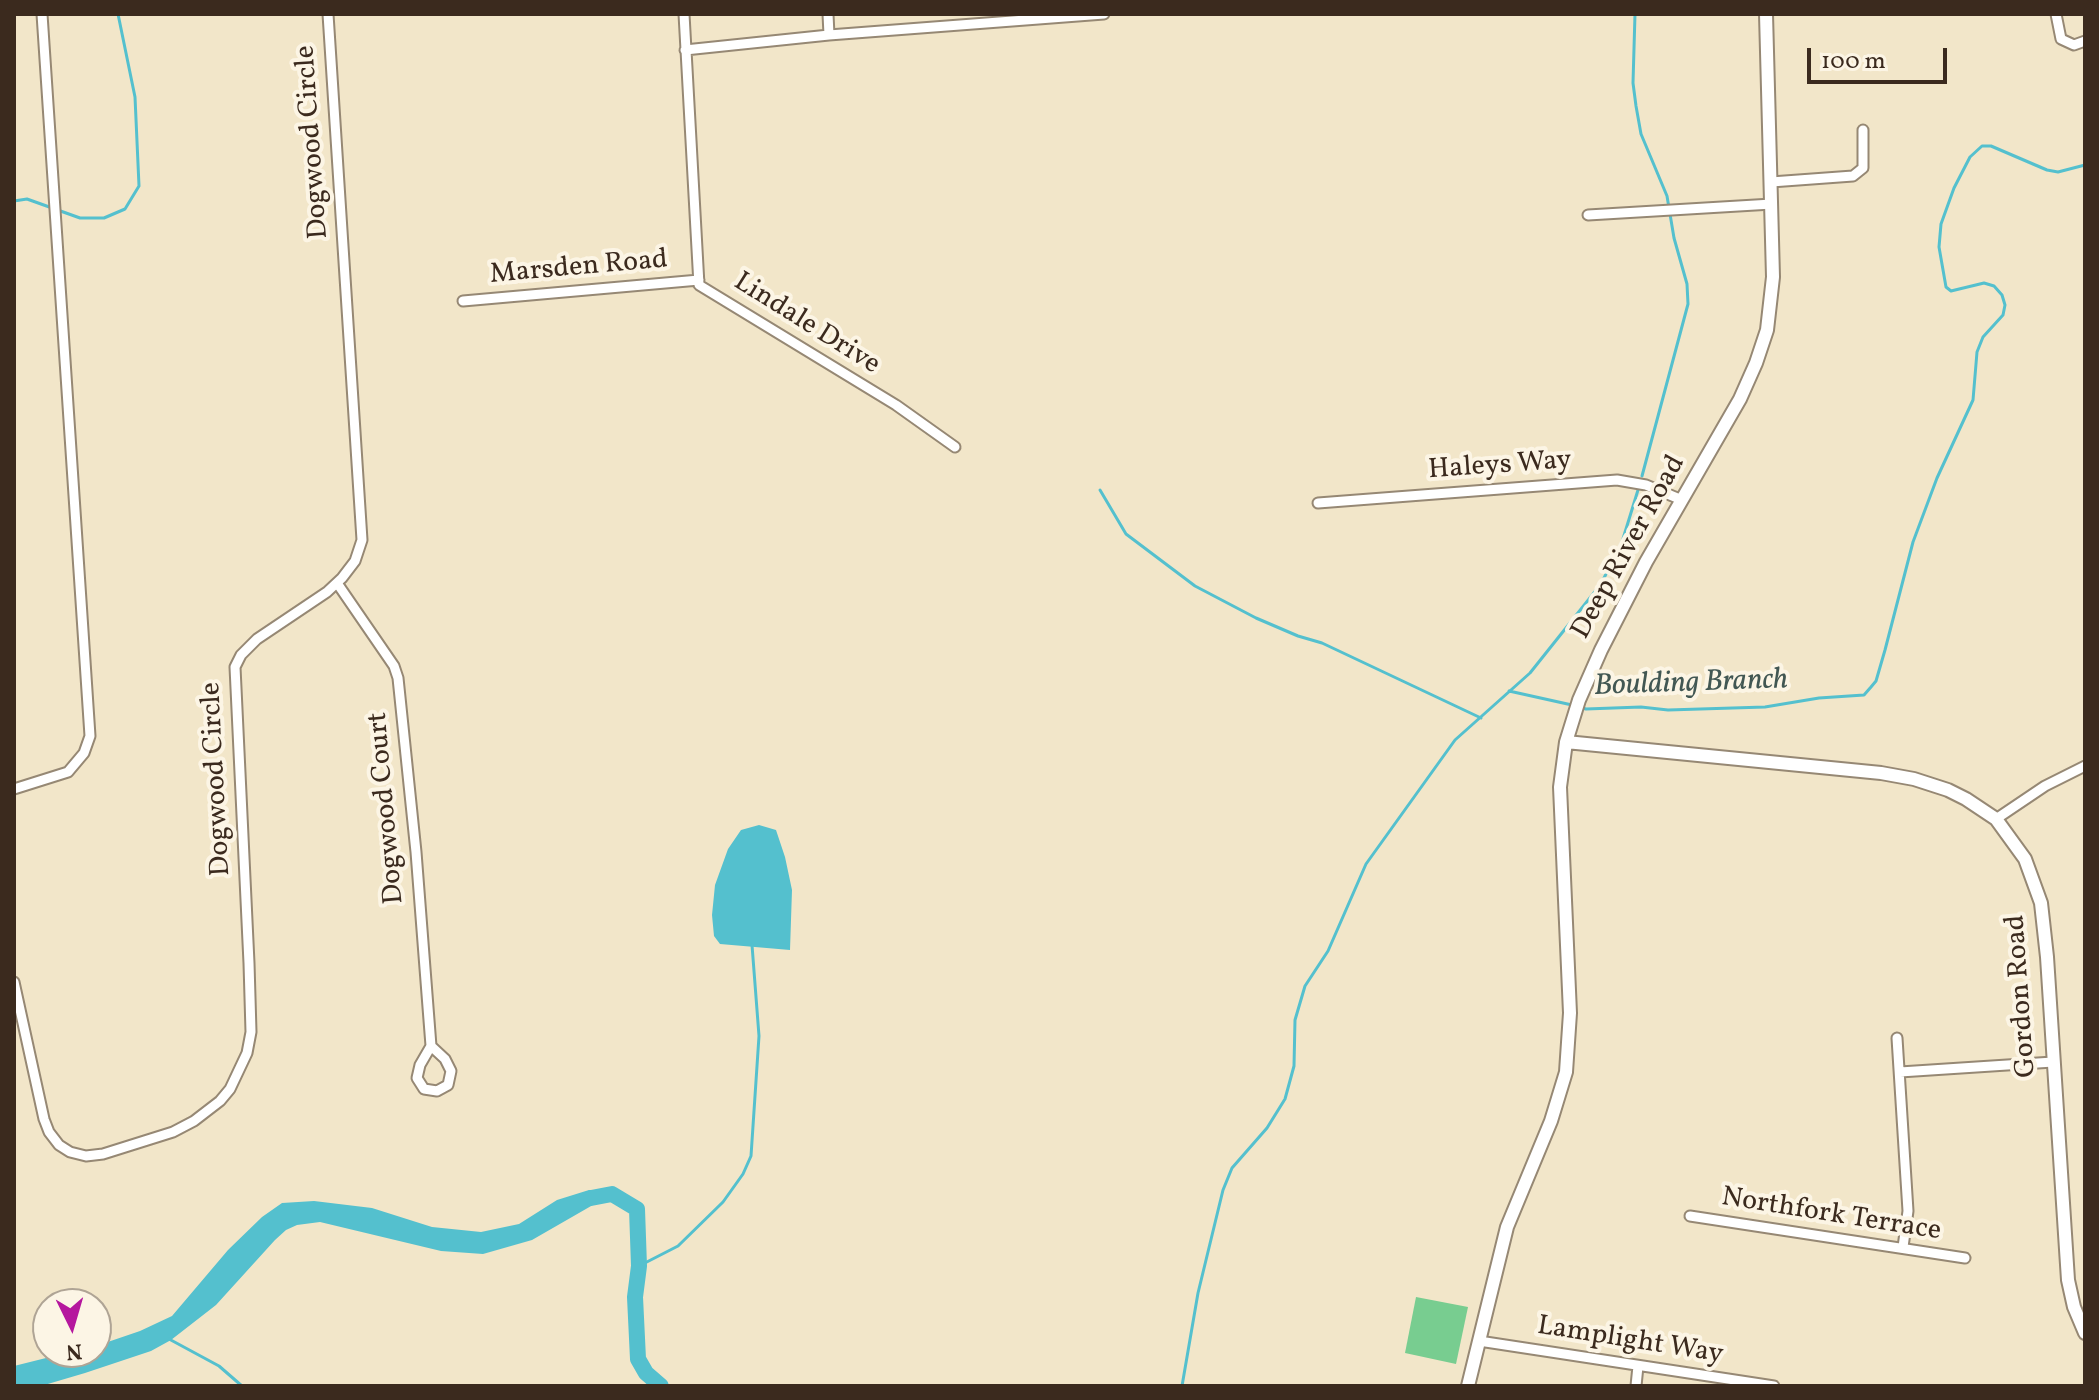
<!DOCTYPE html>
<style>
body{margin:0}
#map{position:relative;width:2099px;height:1400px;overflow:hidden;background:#f2e6c9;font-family:Vollkorn,serif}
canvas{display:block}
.frame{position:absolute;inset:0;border:16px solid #3b2a1e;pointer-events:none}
.north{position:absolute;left:32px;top:1288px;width:80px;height:80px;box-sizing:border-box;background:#fcf5e5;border:2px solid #afa495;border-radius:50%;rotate:175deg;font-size:22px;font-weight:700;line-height:32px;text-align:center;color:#3b2a1e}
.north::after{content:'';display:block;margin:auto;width:28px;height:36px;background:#b5179e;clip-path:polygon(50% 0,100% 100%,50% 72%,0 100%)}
.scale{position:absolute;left:1807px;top:48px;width:140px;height:36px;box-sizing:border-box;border:4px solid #3b2a1e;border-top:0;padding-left:10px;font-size:24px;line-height:28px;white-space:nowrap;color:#3b2a1e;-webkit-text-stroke:6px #fcf5e5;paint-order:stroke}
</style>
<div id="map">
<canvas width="2099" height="1400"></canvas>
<div class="frame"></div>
<div class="north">N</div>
<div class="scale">100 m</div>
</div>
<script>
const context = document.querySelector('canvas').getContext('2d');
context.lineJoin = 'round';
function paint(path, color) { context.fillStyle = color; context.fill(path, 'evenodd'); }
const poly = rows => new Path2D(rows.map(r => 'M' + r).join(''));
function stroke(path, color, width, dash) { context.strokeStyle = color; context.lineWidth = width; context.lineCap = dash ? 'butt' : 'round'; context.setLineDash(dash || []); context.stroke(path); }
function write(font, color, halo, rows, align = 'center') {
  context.font = font + ' Vollkorn,serif'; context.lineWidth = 8; context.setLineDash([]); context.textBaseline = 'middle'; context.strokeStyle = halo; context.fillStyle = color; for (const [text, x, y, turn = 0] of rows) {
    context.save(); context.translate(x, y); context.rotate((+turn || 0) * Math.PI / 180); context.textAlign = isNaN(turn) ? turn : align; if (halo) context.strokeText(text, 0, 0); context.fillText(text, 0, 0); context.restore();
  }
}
const green = poly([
 [1416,1297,1468,1307,1456,1364,1405,1353]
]);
const water = poly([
 [759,825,776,830,785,857,792,890,790,950,720,944,714,936,712,915,715,885,728,849,741,830],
 [589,1190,608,1190,612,1194,532,1240,483,1254,441,1251,320,1222,297,1225,286,1230,275,1240,216,1305,171,1340,151,1351,85,1373,41,1386,14,1386,14,1366,70,1352,96,1352,96,1346,140,1331,172,1316,228,1250,262,1217,282,1203,314,1201,372,1208,432,1227,481,1232,519,1224,557,1200]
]);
const stream = poly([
 [1635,14,1633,83,1636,106,1641,134,1667,196,1674,238,1687,284,1688,304,1642,476],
 [14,201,27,199,80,218,104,218,125,209,139,186,135,97,118,14],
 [1100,490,1126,534,1195,586,1256,618,1298,636,1322,643,1481,718],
 [1509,691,1572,705],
 [1579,707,1586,709,1641,707,1668,710,1765,707,1819,698,1864,695,1871,687,1876,681,1885,650,1913,542,1937,478,1973,400,1977,352,1983,337,2003,315,2005,305,2002,295,1994,286,1984,283,1951,291,1946,287,1939,247,1941,224,1954,188,1970,157,1982,146,1991,146,2047,170,2058,172,2085,165],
 [639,1266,678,1246,723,1202,743,1174,751,1156,759,1036,752,945],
 [169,1339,219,1366,242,1386],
 [1182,1386,1198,1293,1223,1190,1232,1168,1267,1128,1285,1099,1294,1066,1295,1020,1305,986,1328,951,1366,864,1455,740,1530,673,1601,584,1622,542,1638,490]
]);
const river = poly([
 [591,1198,612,1194,637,1209,639,1266,635,1297,638,1359,646,1373,661,1386]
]);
const street = poly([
 [684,14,699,285,896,405,955,447],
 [828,14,829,35],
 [2056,14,2061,39,2074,45,2085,41],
 [685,50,829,35,1104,14],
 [1771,182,1853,176,1863,168,1863,130],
 [1588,215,1772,204],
 [463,301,699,280],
 [1318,503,1617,480,1646,485,1682,500],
 [337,583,394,666,398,678,416,852,431,1046,445,1059,451,1071,448,1085,437,1091,424,1089,417,1078,420,1065,431,1046],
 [14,789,68,772,84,753,90,736,42,14],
 [1996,819,2045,786,2085,766],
 [14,982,44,1119,49,1132,59,1145,70,1152,86,1156,103,1154,173,1132,194,1121,220,1101,230,1089,247,1053,251,1032,249,963,235,667,241,655,257,639,327,592,342,578,355,561,362,540,328,14],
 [1897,1038,1908,1211,1903,1247],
 [1900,1072,2053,1062],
 [1690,1216,1965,1258],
 [1479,1341,1774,1386],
 [1636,1386,1638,1366]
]);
const secondary = poly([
 [1566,742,1881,773,1914,779,1948,790,1966,799,1996,819,2025,859,2041,903,2047,957,2068,1280,2074,1307,2085,1333],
 [1468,1386,1507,1227,1551,1121,1566,1072,1570,1013,1560,787,1566,742,1579,700,1601,650,1646,562,1740,399,1756,363,1767,330,1773,277,1766,14]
]);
const streetNames = [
 ["Dogwood Circle",314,142,-94],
 ["Marsden Road",579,269,-5],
 ["Lindale Drive",806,325,32],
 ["Haleys Way",1500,467,-4],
 ["Deep River Road",1630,548,-61],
 ["Dogwood Circle",218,779,-93],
 ["Dogwood Court",388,808,-95],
 ["Gordon Road",2023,996,-94],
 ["Northfork Terrace",1831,1216,9],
 ["Lamplight Way",1630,1342,9]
];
const waterNames = [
 ["Boulding Branch",1691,685,-2]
];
paint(green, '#78cd90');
paint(water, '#54c0ce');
stroke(stream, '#54c0ce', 3);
stroke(river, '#54c0ce', 16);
stroke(street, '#968874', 13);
stroke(secondary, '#968874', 16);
stroke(street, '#fff', 9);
stroke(secondary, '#fff', 12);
write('28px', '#3b2a1e', '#fcf5e5', streetNames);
write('italic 30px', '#425753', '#fcf5e5', waterNames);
</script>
